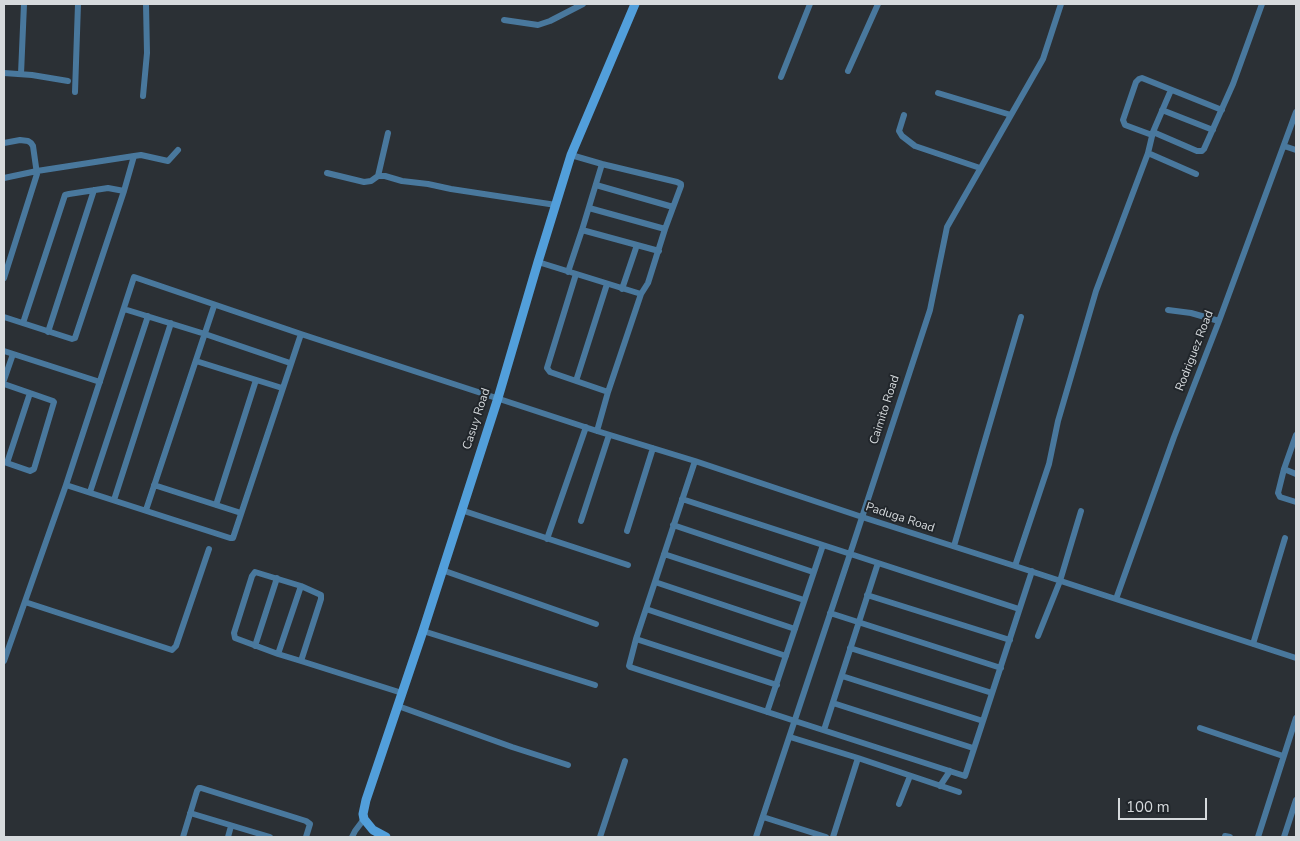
<!DOCTYPE html>
<style>
body{margin:0}
#map{position:relative;width:1300px;height:841px;overflow:hidden;background:#2b3035;font-family:"Nunito Sans",sans-serif}
canvas{display:block}
.frame{position:absolute;inset:0;border:5px solid #d6dadd;pointer-events:none}
.scale{position:absolute;left:1118px;top:798px;width:89px;height:22px;box-sizing:border-box;border:2px solid #d6dadd;border-top:0;padding-left:6px;font-size:15px;line-height:18px;white-space:nowrap;color:#d6dadd;-webkit-text-stroke:4px #21262b;paint-order:stroke}
</style>
<div id="map">
<canvas width="1300" height="841"></canvas>
<div class="frame"></div>
<div class="scale">100 m</div>
</div>
<script>
const context = document.querySelector('canvas').getContext('2d');
context.lineJoin = 'round';
const poly = rows => new Path2D(rows.map(r => 'M' + r).join(''));
function stroke(path, color, width, dash) { context.strokeStyle = color; context.lineWidth = width; context.lineCap = dash ? 'butt' : 'round'; context.setLineDash(dash || []); context.stroke(path); }
function write(font, color, halo, rows, align = 'center') {
  context.font = font + ' "Nunito Sans",sans-serif'; context.lineWidth = 4; context.setLineDash([]); context.textBaseline = 'middle'; context.strokeStyle = halo; context.fillStyle = color; for (const [text, x, y, turn = 0] of rows) {
    context.save(); context.translate(x, y); context.rotate((+turn || 0) * Math.PI / 180); context.textAlign = isNaN(turn) ? turn : align; if (halo) context.strokeText(text, 0, 0); context.fillText(text, 0, 0); context.restore();
  }
}
const street = poly([
 [504,20,538,25,550,21,583,4],
 [848,71,878,4],
 [4,73,32,75,68,81],
 [21,74,24,4],
 [781,77,810,4],
 [75,92,78,4],
 [938,93,1011,115],
 [143,96,147,53,146,4],
 [1162,110,1213,130],
 [904,115,899,131,902,136,915,146,980,168],
 [1153,132,1197,151,1202,151,1204,149,1233,84,1262,4],
 [1152,135,1125,125,1123,120,1136,82,1139,79,1142,78,1222,110],
 [4,143,20,140,28,141,31,143,33,146,37,174,4,278],
 [1284,146,1296,150],
 [1148,153,1196,174],
 [571,155,602,164,677,182,681,184,681,186,665,229,648,283,641,294,608,392,597,431],
 [327,173,364,182,371,181,378,176,385,176,402,181,428,184,451,189,556,205],
 [378,176,388,133],
 [4,178,37,171,134,156,141,155,168,161,178,150],
 [596,185,673,207],
 [589,208,665,229],
 [582,230,659,251],
 [538,262,641,294],
 [568,272,582,230,602,164],
 [576,274,547,368,550,372,608,392],
 [622,289,637,245],
 [124,309,205,334,290,363],
 [1168,310,1191,313,1219,321],
 [4,317,72,339,75,338,124,191,134,156],
 [23,323,65,195,69,194,108,188,124,191],
 [48,332,94,190],
 [4,351,100,382],
 [196,361,282,388],
 [4,380,13,354],
 [576,381,607,284],
 [4,384,53,401,54,402,34,469,30,471,4,462],
 [1296,435,1284,469,1278,493,1280,497,1296,502],
 [695,461,636,639,629,666,630,667,795,721,965,776,1032,571],
 [7,463,30,393],
 [1284,469,1296,474],
 [66,485,230,538,233,538,301,334],
 [154,485,241,513],
 [90,492,148,316],
 [682,499,1019,609],
 [114,500,171,323],
 [216,505,256,380],
 [146,510,214,306],
 [461,510,628,565],
 [581,521,609,435],
 [673,525,813,572],
 [627,531,653,448],
 [547,539,586,427],
 [954,546,1021,317],
 [664,554,804,600],
 [1015,566,1049,464,1058,421,1096,291,1148,153,1153,132,1171,90],
 [442,570,596,624],
 [655,582,795,629],
 [867,595,1010,640],
 [1116,599,1174,437,1219,321,1296,112],
 [25,602,172,650,176,646,209,549],
 [646,609,786,656],
 [830,613,1001,668],
 [423,631,595,685],
 [1038,636,1060,581,1081,511],
 [636,639,777,685],
 [1253,644,1285,538],
 [255,646,277,578],
 [850,648,992,693],
 [278,654,301,586],
 [4,661,66,485,134,277,301,334,597,431,695,461,862,517,1015,566,1296,658],
 [301,661,321,599,321,595,301,586,255,572,252,576,234,633,235,638,278,654,301,661,402,693],
 [842,676,983,721],
 [833,703,973,748],
 [398,706,512,747,568,765],
 [767,712,823,545],
 [1200,728,1283,756],
 [824,730,878,563],
 [790,737,858,758,959,792],
 [940,786,950,771],
 [899,804,910,776],
 [190,813,270,837],
 [763,817,826,837],
 [1225,836,1230,837],
 [183,837,197,791,199,788,201,788,306,821,310,824,306,837],
 [228,837,231,826],
 [352,837,355,831,364,819],
 [600,837,625,761],
 [756,837,850,554,930,310,947,227,1043,59,1061,4],
 [833,837,858,758],
 [1258,837,1296,718],
 [1284,837,1296,800]
]);
const secondary = poly([
 [386,837,373,830,364,819,363,814,366,800,423,631,498,398,538,262,571,155,635,4]
]);
const streetNames = [
 ["Rodriguez Road",1195,351,-69],
 ["Caimito Road",885,410,-72],
 ["Casuy Road",477,419,-72],
 ["Paduga Road",900,518,18]
];
stroke(street, '#49789d', 6);
stroke(secondary, '#529fdb', 9);
write('12px', '#d6dadd', '#21262b', streetNames);
</script>
